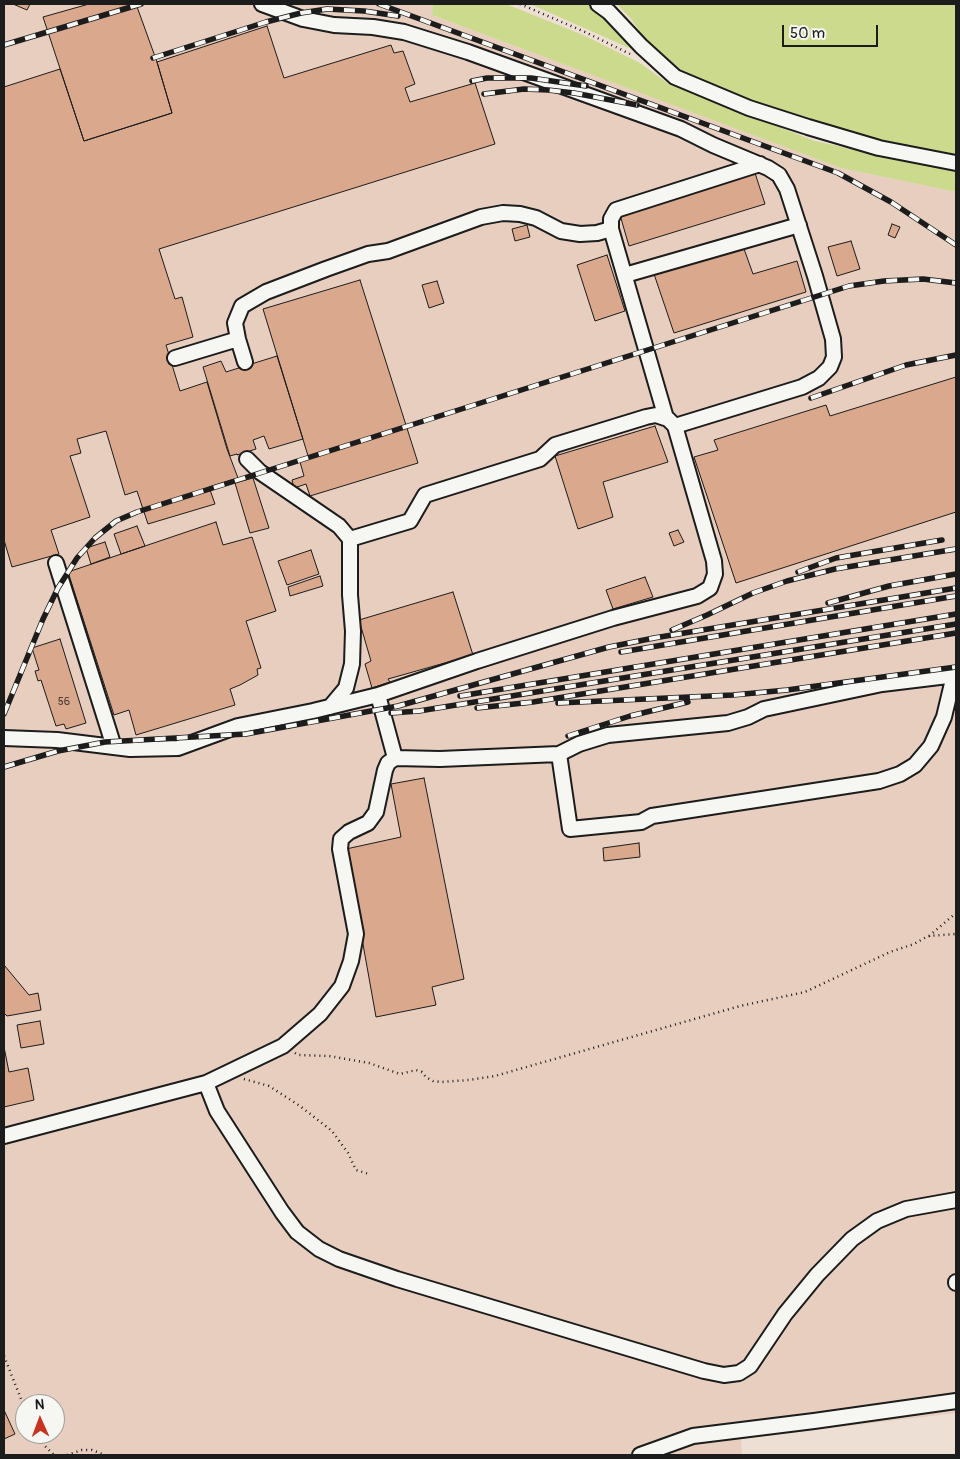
<!DOCTYPE html>
<style>
body{margin:0}
#map{position:relative;width:960px;height:1459px;overflow:hidden;background:#eedfd4;font-family:Pangolin,sans-serif}
canvas{display:block}
.frame{position:absolute;inset:0;border:5px solid #1c1c1c;pointer-events:none}
.north{position:absolute;left:15px;top:1394px;width:50px;height:50px;box-sizing:border-box;background:#f6f6f2;border:1px solid #9f9f9c;border-radius:50%;rotate:358deg;font-size:14px;font-weight:700;line-height:20px;text-align:center;color:#1c1c1c}
.north::after{content:'';display:block;margin:auto;width:18px;height:22px;background:#c8321e;clip-path:polygon(50% 0,100% 100%,50% 72%,0 100%)}
.scale{position:absolute;left:782px;top:25px;width:96px;height:22px;box-sizing:border-box;border:2px solid #1c1c1c;border-top:0;padding-left:6px;font-size:15px;line-height:18px;white-space:nowrap;color:#1c1c1c;-webkit-text-stroke:4px #f6f6f2;paint-order:stroke}
</style>
<div id="map">
<canvas width="960" height="1459"></canvas>
<div class="frame"></div>
<div class="north">N</div>
<div class="scale">50 m</div>
</div>
<script>
const context = document.querySelector('canvas').getContext('2d');
context.lineJoin = 'round';
function paint(path, color) { context.fillStyle = color; context.fill(path, 'evenodd'); }
const poly = rows => new Path2D(rows.map(r => 'M' + r).join(''));
function stroke(path, color, width, dash) { context.strokeStyle = color; context.lineWidth = width; context.lineCap = dash ? 'butt' : 'round'; context.setLineDash(dash || []); context.stroke(path); }
function write(font, color, halo, rows, align = 'center') {
  context.font = font + ' Pangolin,sans-serif'; context.lineWidth = 4.5; context.setLineDash([]); context.textBaseline = 'middle'; context.strokeStyle = halo; context.fillStyle = color; for (const [text, x, y, turn = 0] of rows) {
    context.save(); context.translate(x, y); context.rotate((+turn || 0) * Math.PI / 180); context.textAlign = isNaN(turn) ? turn : align; if (halo) context.strokeText(text, 0, 0); context.fillText(text, 0, 0); context.restore();
  }
}
const built = poly([
 [4,4,433,4,432,15,841,168,956,192,956,1413,741,1439,742,1455,4,1455],
 [25,1404,55,1404,55,1434,25,1434]
]);
const green = poly([
 [433,4,506,4,583,35,640,63,670,85,815,141,956,172,956,192,841,168,432,15],
 [530,4,591,4,607,16,636,51],
 [617,4,956,4,956,157,881,142,813,125,679,75,647,44,632,20]
]);
const building = poly([
 [13,4,30,4,27,10,13,4],
 [89,4,136,4,157,62,172,113,84,141,43,17,89,4],
 [267,26,284,78,391,45,394,53,403,51,415,84,405,88,410,102,475,83,495,144,159,249,175,299,182,297,193,337,166,345,180,391,207,382,227,449,238,478,209,487,215,504,148,524,137,491,125,495,106,431,77,439,81,453,70,456,90,517,51,530,59,554,12,567,4,540,4,87,60,69,84,141,172,113,157,62,267,26],
 [755,173,765,204,629,246,620,215,755,173],
 [892,224,900,227,895,238,888,235,892,224],
 [527,225,530,237,515,241,512,229,527,225],
 [851,241,860,269,837,276,828,247,851,241],
 [743,246,753,274,797,261,806,292,674,333,654,274,743,246],
 [607,255,625,311,595,321,577,265,607,255],
 [360,280,418,463,310,496,306,484,294,488,292,480,304,476,300,462,309,459,263,309,360,280],
 [437,281,444,303,429,308,422,285,437,281],
 [277,356,303,439,269,449,264,436,253,440,256,449,237,455,237,454,230,456,203,367,221,361,226,372,277,356],
 [956,377,956,512,736,583,694,457,718,450,714,440,826,405,830,416,956,377],
 [655,426,668,462,603,482,613,517,578,529,555,456,655,426],
 [253,478,269,528,250,533,235,483,253,478],
 [216,522,223,545,252,537,276,611,246,621,261,668,257,669,258,675,240,685,230,689,235,705,136,735,129,710,114,715,68,572,216,522],
 [137,526,145,546,121,554,114,534,137,526],
 [678,530,684,542,674,546,669,533,678,530],
 [105,542,110,557,91,564,86,548,105,542],
 [311,550,319,574,287,585,278,561,311,550],
 [320,576,323,586,290,596,288,587,320,576],
 [645,577,653,597,613,609,606,590,645,577],
 [453,592,473,655,388,679,390,682,372,688,365,664,371,661,359,620,453,592],
 [60,639,86,723,66,729,64,724,56,726,41,680,38,681,35,671,39,670,32,648,60,639],
 [424,778,464,979,432,987,436,1005,376,1017,346,849,401,837,391,784,424,778],
 [639,843,640,857,604,861,603,848,639,843],
 [4,965,29,995,38,993,41,1010,7,1016,4,1013,4,965],
 [40,1021,44,1044,21,1048,17,1025,40,1021],
 [4,1047,9,1072,28,1068,34,1100,4,1107,4,1047],
 [4,1410,15,1434,4,1439,4,1410]
]);
const path = poly([
 [520,4,585,32,630,54],
 [929,936,956,913],
 [295,1053,298,1055,329,1056,369,1063,400,1074,416,1070,422,1072,426,1077,433,1081,441,1082,469,1080,495,1076,740,1006,805,992,890,952,914,944,928,936,956,934],
 [244,1079,269,1086,300,1106,332,1131,348,1153,356,1170,369,1174],
 [4,1356,25,1409],
 [37,1434,43,1444,54,1455],
 [67,1455,82,1450,92,1450,105,1455]
]);
const minor = poly([
 [262,4,303,19,334,25,373,27,404,32,468,52,681,129,713,145,768,168,779,175,787,189,815,276,833,339,834,357,830,367,819,378,802,387,675,426],
 [598,4,609,12,641,46,675,77,749,108,808,127,879,148,956,163],
 [625,275,799,225],
 [175,358,238,339],
 [245,362,238,339,235,323,242,306,266,292,326,269,368,254,388,251,481,217,503,213,520,214,536,218,561,231,580,234,597,233,611,229],
 [666,418,611,229,611,219,616,210,760,164],
 [247,459,260,472,339,526,350,539,350,595,353,631,352,664,346,688,330,707],
 [56,563,114,747],
 [378,695,395,758],
 [4,738,57,740,130,749,178,748,238,726,313,711,378,695,477,661,613,618,697,596,710,588,715,574,714,561,675,426,668,419,656,415,646,417,555,445,540,459,425,495,410,521,350,539],
 [559,754,570,829,641,822,652,816,879,781,900,774,915,765,931,746,944,717,954,675],
 [206,1083,217,1111,282,1212,297,1232,319,1249,339,1259,397,1279,704,1371,724,1375,739,1373,750,1366,785,1314,817,1275,852,1239,877,1221,906,1209,956,1200],
 [4,1136,206,1083,283,1046,320,1014,342,986,351,961,356,934,340,849,341,839,349,832,368,823,376,812,385,770,388,763,395,758,440,759,559,754,579,744,608,735,728,723,748,717,764,709,882,684,956,675],
 [956,1282,956,1283],
 [640,1455,693,1436,814,1421,956,1401]
]);
const rail = poly([
 [379,4,838,173,891,202,956,245],
 [4,45,141,4],
 [153,58,266,22,301,13,327,9,364,11,398,16],
 [472,81,487,78,531,78,586,86],
 [484,94,524,89,548,90,574,93,637,105],
 [811,398,906,365,956,355],
 [798,572,836,558,942,540],
 [828,603,889,586,956,574],
 [672,630,707,615,753,593,787,581,835,569,956,549],
 [621,652,956,596],
 [460,696,956,614],
 [558,703,733,695,787,690,956,667],
 [477,708,533,702,956,633],
 [391,713,419,711,956,624],
 [4,714,43,619,58,588,77,558,95,538,116,521,137,512,849,286,884,281,923,279,956,283],
 [568,736,630,716,688,702],
 [4,767,58,751,105,742,246,734,398,706,609,647,654,638,956,588]
]);
const numberNames = [
 ["56",64,702]
];
paint(built, '#e8cebf');
paint(green, '#ccda8e');
paint(building, '#daa88d');
stroke(building, '#1c1c1c', 1);
stroke(minor, '#1c1c1c', 18);
stroke(path, '#1c1c1c', 2.5, [1, 4]);
stroke(minor, '#f6f6f2', 14);
stroke(rail, '#1c1c1c', 5.5);
stroke(rail, '#f6f6f2', 4, [11]);
write('11px', '#4c3f38', null, numberNames);
</script>
